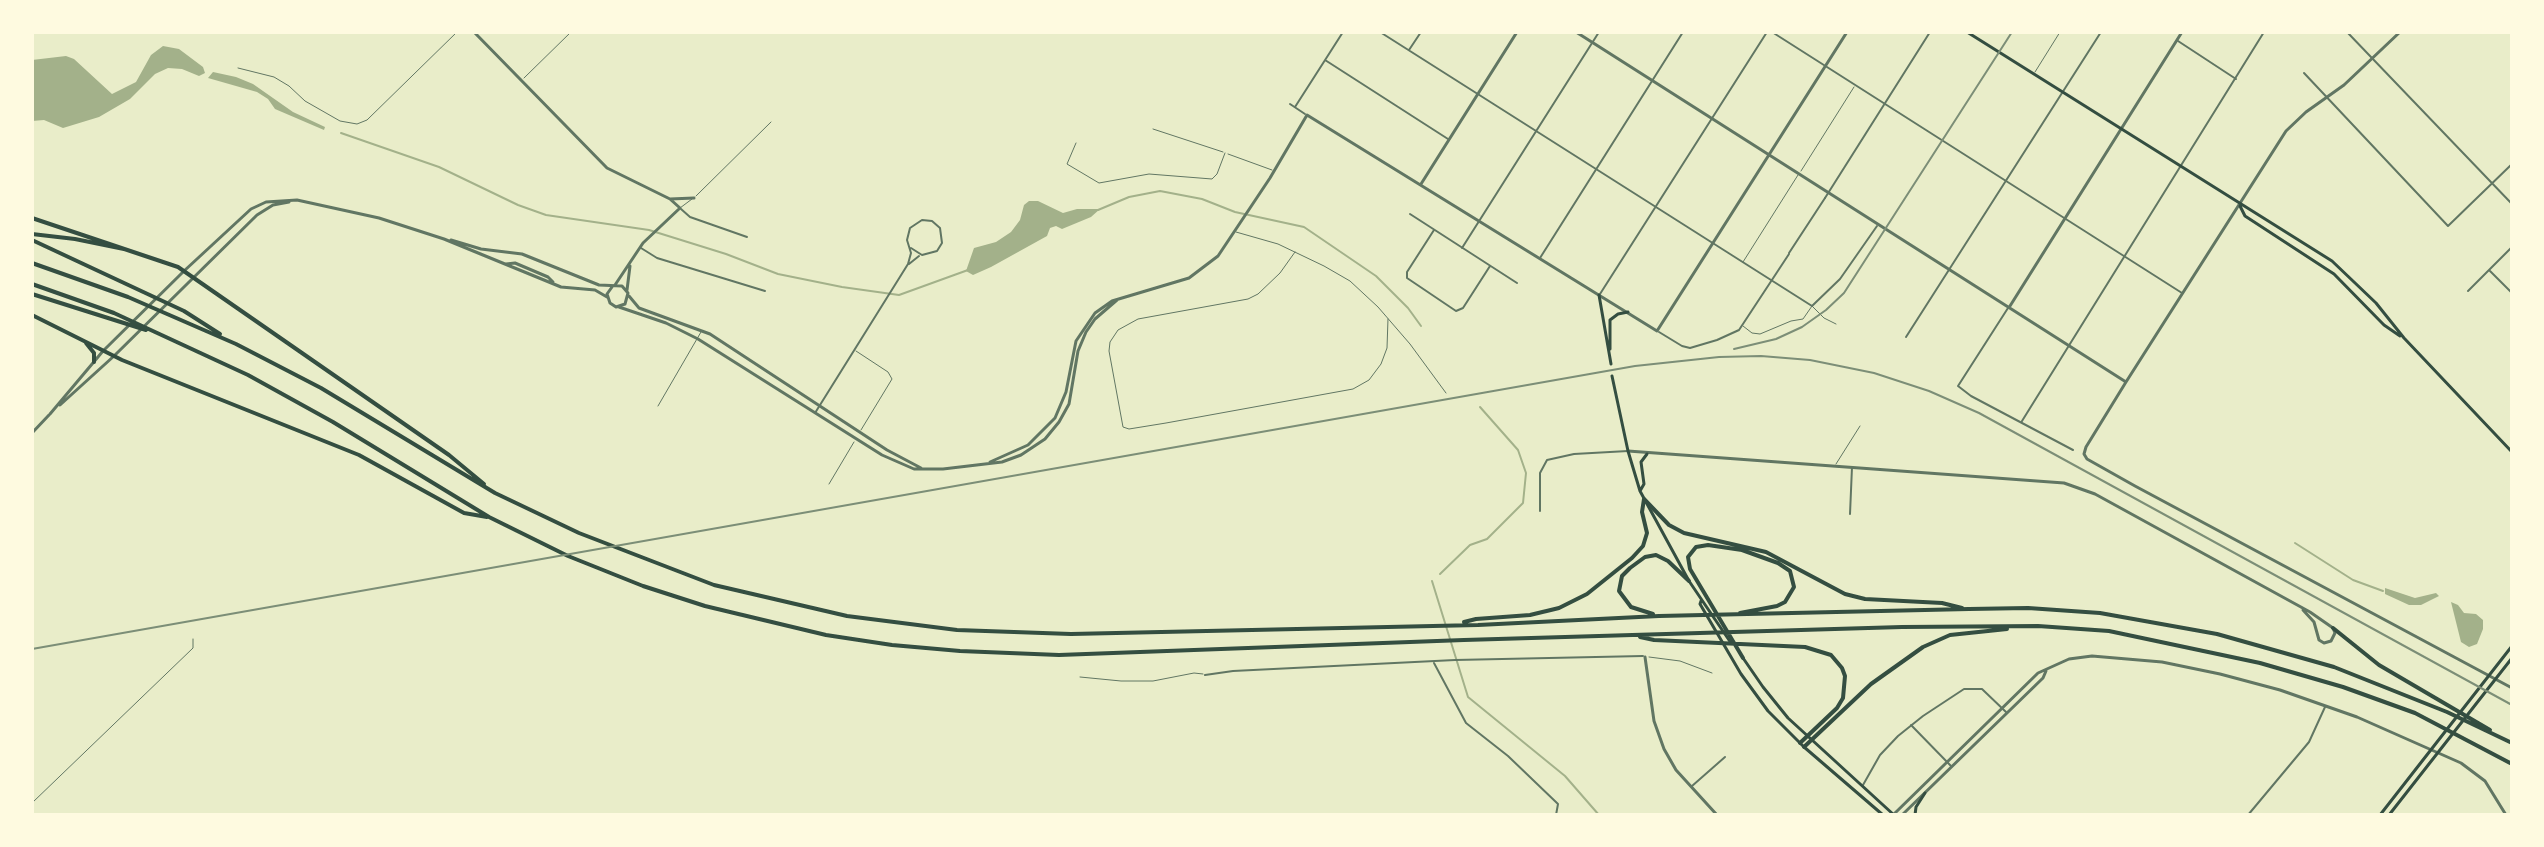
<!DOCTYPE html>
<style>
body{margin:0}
#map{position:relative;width:2544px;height:847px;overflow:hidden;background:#e9edc9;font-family:"Sofia Sans Condensed",sans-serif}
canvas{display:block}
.frame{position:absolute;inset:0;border:34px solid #fefae0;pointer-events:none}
</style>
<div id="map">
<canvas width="2544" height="847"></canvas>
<div class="frame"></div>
</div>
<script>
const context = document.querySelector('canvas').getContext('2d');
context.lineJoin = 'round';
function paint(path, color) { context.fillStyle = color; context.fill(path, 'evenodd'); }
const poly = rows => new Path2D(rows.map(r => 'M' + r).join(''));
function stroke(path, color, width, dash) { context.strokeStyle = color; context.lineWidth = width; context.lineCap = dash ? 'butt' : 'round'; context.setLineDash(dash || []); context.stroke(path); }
const water = poly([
 [163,46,179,49,203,67,205,73,199,76,182,69,168,68,155,74,130,99,99,117,63,128,44,120,32,121,32,60,66,56,74,59,112,94,136,82,151,55],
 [213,72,236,77,253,84,293,112,325,127,324,130,275,109,268,99,257,92,208,78],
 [1029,201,1038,201,1063,213,1077,209,1100,209,1091,217,1062,229,1056,226,1050,228,1047,236,991,267,973,275,966,271,974,248,996,242,1011,232,1020,220,1024,205],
 [2385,588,2415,598,2436,593,2439,596,2421,605,2409,605,2385,594],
 [2451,602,2458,605,2464,613,2476,614,2483,620,2483,629,2477,644,2469,647,2461,642]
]);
const stream = poly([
 [341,133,439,167,518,205,546,215,649,230,726,254,778,274,842,287,899,295,968,270],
 [1098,210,1129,197,1160,191,1202,199,1235,212,1304,227,1376,276,1408,308,1421,326],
 [2295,543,2353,580,2383,591],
 [1440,574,1470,545,1487,539,1523,503,1526,473,1518,450,1480,407],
 [1432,581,1468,697,1565,776,1599,815]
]);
const service = poly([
 [238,68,274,77,289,86,305,101,340,121,357,124,367,120,457,32],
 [2035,72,2060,32],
 [524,78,571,32],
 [1153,129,1223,152],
 [1076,143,1067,164,1099,183,1149,174,1212,179,1217,174,1225,153],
 [1228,154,1272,170],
 [1801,171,1854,87],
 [696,196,771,122],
 [680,208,692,199],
 [1236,232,1278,244,1324,266,1350,281,1378,307,1410,344,1446,393],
 [1295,252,1280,273,1258,294,1248,299,1138,319,1118,330,1110,342,1109,351,1123,427,1129,429,1166,423,1353,389,1369,380,1381,364,1387,348,1388,319],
 [1743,262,1798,175],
 [1743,326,1752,333,1760,334,1791,321,1803,319,1812,306,1824,318,1836,324],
 [856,351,888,372,892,379,861,430],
 [658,406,701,332],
 [1836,464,1860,426],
 [829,484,854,442],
 [1649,657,1680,661,1712,673],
 [1080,677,1121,681,1153,681,1194,673,1203,674],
 [32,803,193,648,193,639]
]);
const pedestrian = poly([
 [1789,253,1825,198]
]);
const minor = poly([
 [1380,32,1812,306,1840,279,1877,226],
 [1772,32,2182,293],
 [2347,32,2512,204],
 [2178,41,2236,79],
 [1409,50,1421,32],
 [1325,60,1448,139],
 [2304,73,2448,226,2512,164],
 [1290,104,1305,114],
 [1295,107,1343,32],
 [1825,198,1930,32],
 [681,209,690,217,747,237],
 [1410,214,1517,283],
 [1434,230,1407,272,1407,278,1456,311,1463,308,1490,266],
 [641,248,657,258,765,291],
 [1462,248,1599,32],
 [1540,258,1683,32],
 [909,264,919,256],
 [2490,271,2512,293],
 [2468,291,2512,247],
 [1600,294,1767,32],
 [2008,308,1958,386,1971,396,2073,450],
 [1659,332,1682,346,1690,348,1717,340,1739,330,1789,254],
 [1906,337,2101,32],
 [815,413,908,264,911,253,907,240,910,228,922,220,932,221,940,228,942,243,937,251,922,255,911,248],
 [2022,421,2264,32],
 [1540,511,1540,473,1547,460,1574,454,1628,451],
 [1850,514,1852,467],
 [1434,663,1466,723,1508,756,1558,804,1556,815],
 [1205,675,1233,671,1455,660,1643,656],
 [1911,725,1951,766],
 [1863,785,1880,755,1898,736,1923,716,1964,689,1982,689,2006,712],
 [1692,786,1725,757],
 [2248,815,2309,742,2325,707]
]);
const tertiary = poly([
 [474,32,607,168,670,199,680,208,643,243,615,285],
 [1576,32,2126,382],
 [2400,32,2344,85,2306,112,2286,131,2126,382,2086,447,2084,454,2087,459,2135,486,2512,688],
 [1421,184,1517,32],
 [670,199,694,198],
 [451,240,481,249,522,254,599,285,622,286,628,293,625,304,616,307,610,303,607,294,612,287],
 [506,264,515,263,548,277,553,282],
 [627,290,630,266],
 [629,296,639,308,710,334,887,450,921,468],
 [2010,306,2182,32],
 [619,307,666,323,698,339,882,455,914,469,943,469,1002,462,1021,455,1045,439,1059,422,1069,404,1078,351,1086,332,1095,319,1117,300],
 [60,405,114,356,257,215,273,205,289,202],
 [50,414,103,351,184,271,251,209,266,202,297,200,379,218,444,239,561,287,595,290,607,297],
 [32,433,49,415],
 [1628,451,2064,483,2095,494,2310,612,2333,628,2335,633,2331,641,2324,643,2319,640,2314,622,2303,610],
 [990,462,1028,445,1055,418,1066,392,1076,341,1095,313,1112,301,1189,278,1218,256,1270,178,1307,115,1657,331,1847,32],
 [1645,657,1654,721,1664,749,1676,770,1717,815],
 [1894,814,2038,673,2069,659,2092,656,2162,662,2220,674,2280,690,2357,717,2461,763,2485,781,2506,815],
 [1902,815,2043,678,2046,671]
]);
const secondary = poly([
 [1967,32,2332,261,2376,303,2404,338,2512,452],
 [2240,206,2245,216,2334,274,2384,325,2400,336],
 [1599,295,1611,364],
 [1610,349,1610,320,1618,314,1628,312],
 [1612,376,1628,451,1640,491,1689,581,1731,643],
 [1640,491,1644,484,1641,462,1647,454],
 [1701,601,1700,604,1741,674,1768,711,1804,747,1883,815],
 [1743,658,1763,687,1788,718,1894,815],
 [1915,815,1916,807,1925,793],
 [2380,815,2512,646],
 [2389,815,2512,658]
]);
const motorway = poly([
 [32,218,178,267,449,455,484,484],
 [32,234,75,239,124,249],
 [32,240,184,311,220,334],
 [32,263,128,297,236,344,321,388,495,493,579,533,714,585,847,616,957,630,1071,634,1478,625,1659,616,1969,609,2028,608,2100,613,2217,634,2334,667,2447,712,2512,743],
 [32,284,114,313,248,375,333,422,489,517,568,556,643,586,705,606,826,635,892,645,960,651,1059,655,1464,640,1902,627,2038,626,2109,631,2260,663,2343,687,2415,713,2512,764],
 [32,294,146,330],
 [32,315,122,360,359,455,464,513,487,517],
 [86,343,94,353,94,362],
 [1644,499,1669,525,1684,533,1766,552,1845,594,1865,599,1942,603,1962,608],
 [1740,613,1777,606,1785,602,1794,587,1790,571,1778,563,1742,550,1708,545,1696,547,1688,557,1690,569,1743,658],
 [1653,614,1631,607,1619,591,1622,576,1630,568,1645,557,1656,555,1668,561,1689,581],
 [1464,622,1476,619,1530,615,1559,608,1587,594,1632,558,1643,546,1647,533,1642,512,1644,499],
 [2333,628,2379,665,2490,730],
 [1640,637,1654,640,1805,647,1831,655,1842,668,1845,676,1843,698,1837,708,1800,743],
 [1804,747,1871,684,1923,647,1950,635,2007,629]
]);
const rail = poly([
 [1734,349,1776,339,1802,327,1826,310,1844,293,2012,32],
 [32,649,1635,366,1719,357,1761,356,1810,360,1874,373,1929,391,1979,413,2512,705]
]);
paint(water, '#a3b18a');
stroke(stream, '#a3b18a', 2);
stroke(service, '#617663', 1);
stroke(pedestrian, '#617663', 2);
stroke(minor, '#617663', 2);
stroke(tertiary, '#617663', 3);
stroke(secondary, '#344e41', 3);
stroke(motorway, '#344e41', 4);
stroke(rail, '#7c8e77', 2);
</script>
